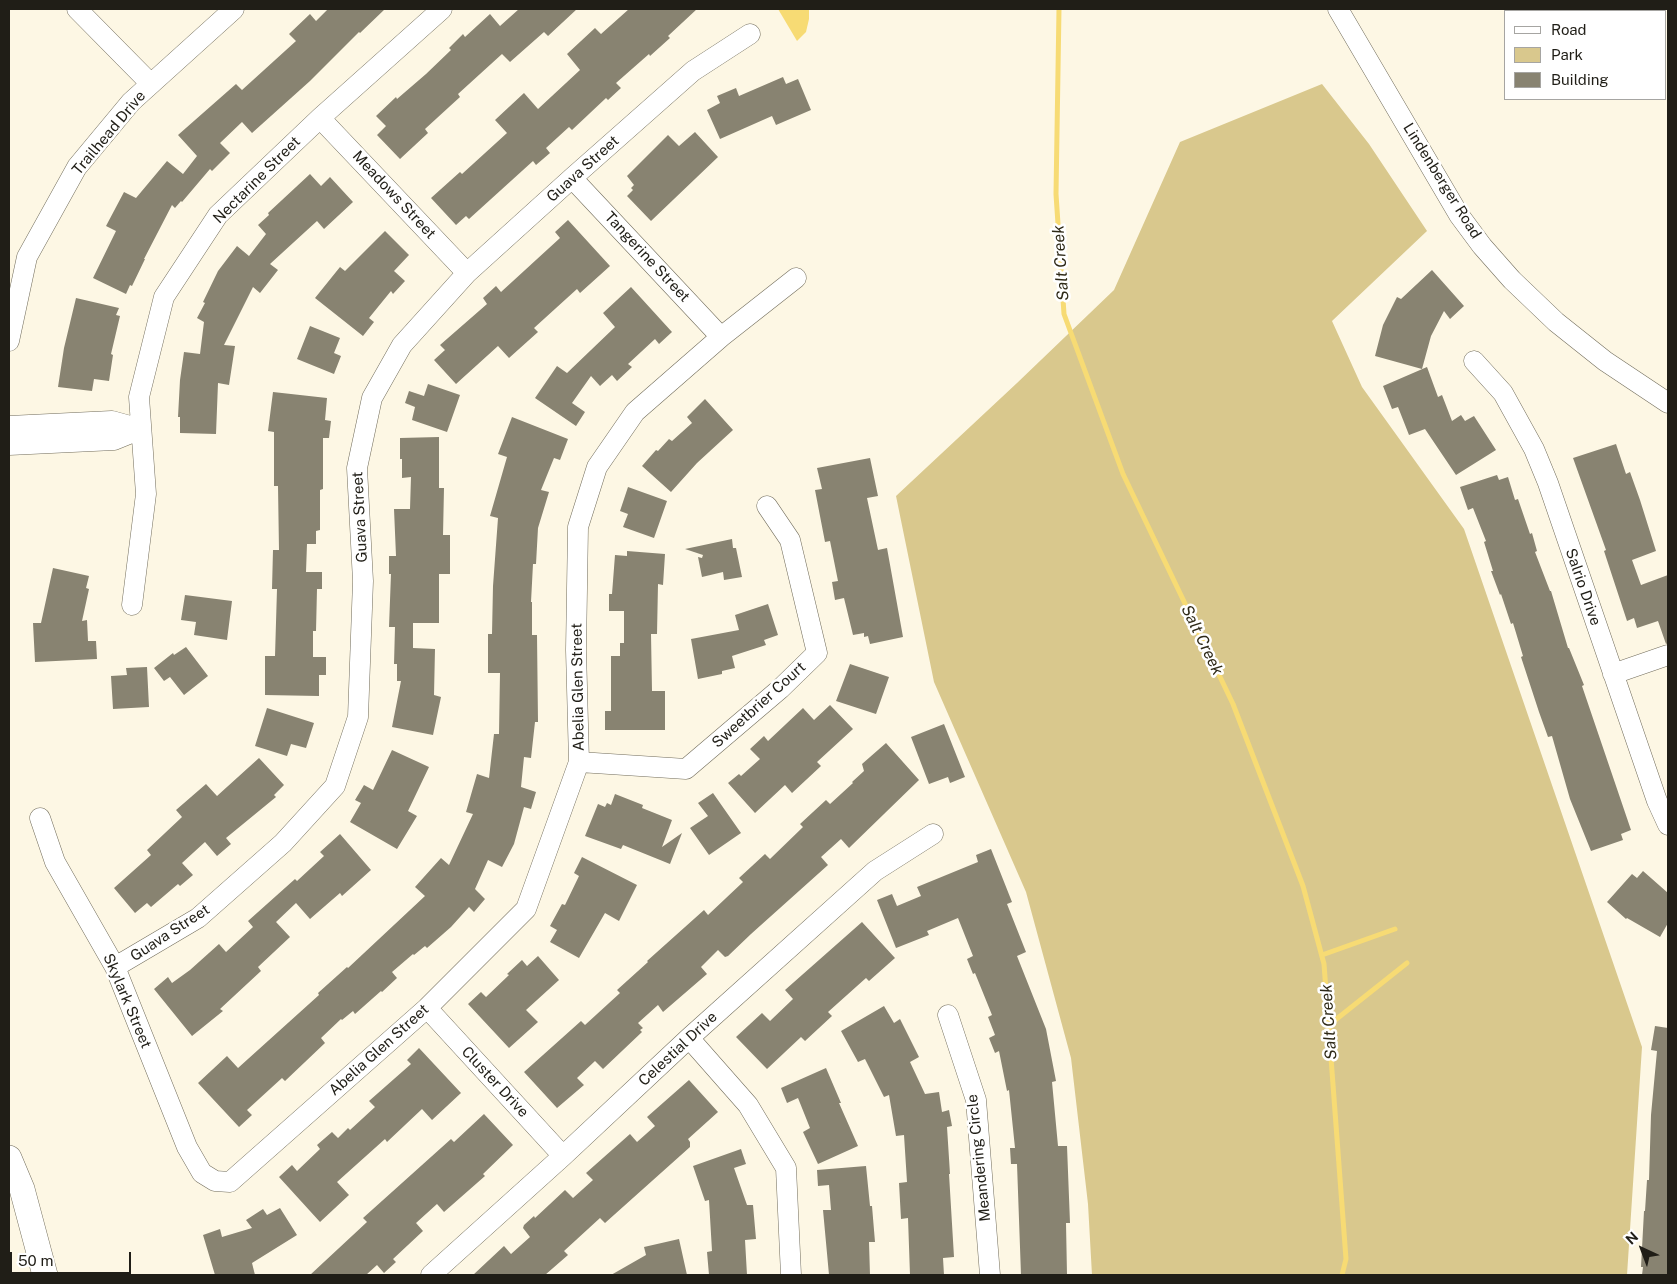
<!DOCTYPE html>
<style>
body{margin:0}
#map{position:relative;width:1677px;height:1284px;overflow:hidden;background:#fdf7e4;font-family:"Public Sans",sans-serif}
canvas{display:block}
.frame{position:absolute;inset:0;border:10px solid #201e17;pointer-events:none}
.legend{position:absolute;left:1504px;top:10px;width:162px;height:90px;box-sizing:border-box;background:#fff;border:1px solid #a6a5a2;margin:0;padding:6px 9px;list-style:none;font-size:15px;color:#201e17}
.legend li{display:flex;align-items:center;gap:10px;height:25px}
.legend b{width:25px;border:1px solid #a6a5a2}
.north{position:absolute;left:1617px;top:1224px;width:50px;height:50px;-webkit-text-stroke:4px #fff;paint-order:stroke;rotate:317deg;font-size:14px;font-weight:700;line-height:20px;text-align:center;color:#201e17}
.north::after{content:'';display:block;margin:auto;width:18px;height:22px;background:#201e17;clip-path:polygon(50% 0,100% 100%,50% 72%,0 100%)}
.scale{position:absolute;left:10px;top:1252px;width:121px;height:22px;box-sizing:border-box;border:2px solid #201e17;border-top:0;padding-left:6px;font-size:15px;line-height:18px;white-space:nowrap;color:#201e17;-webkit-text-stroke:4px #fff;paint-order:stroke}
</style>
<div id="map">
<canvas width="1677" height="1284"></canvas>
<div class="frame"></div>
<ul class="legend">
<li><b style="height:6px;background:#fff"></b>Road</li>
<li><b style="height:14px;background:#d9c88d"></b>Park</li>
<li><b style="height:14px;background:#888371"></b>Building</li>
</ul>
<div class="north">N</div>
<div class="scale">50 m</div>
</div>
<script>
const context = document.querySelector('canvas').getContext('2d');
context.lineJoin = 'round';
function paint(path, color) { context.fillStyle = color; context.fill(path, 'evenodd'); }
const poly = rows => new Path2D(rows.map(r => 'M' + r).join(''));
function stroke(path, color, width, dash) { context.strokeStyle = color; context.lineWidth = width; context.lineCap = dash ? 'butt' : 'round'; context.setLineDash(dash || []); context.stroke(path); }
function write(font, color, halo, rows, align = 'center') {
  context.font = font + ' "Public Sans",sans-serif'; context.lineWidth = 5; context.setLineDash([]); context.textBaseline = 'middle'; context.strokeStyle = halo; context.fillStyle = color; for (const [text, x, y, turn = 0] of rows) {
    context.save(); context.translate(x, y); context.rotate((+turn || 0) * Math.PI / 180); context.textAlign = isNaN(turn) ? turn : align; if (halo) context.strokeText(text, 0, 0); context.fillText(text, 0, 0); context.restore();
  }
}
const green = poly([
 [1322,84,1369,144,1427,231,1332,321,1362,387,1464,529,1642,1047,1627,1275,1092,1275,1088,1204,1071,1058,1026,892,934,682,896,496,1017,383,1114,290,1180,142]
]);
const water = poly([
 [778,9,809,9,809,19,806,32,797,41]
]);
const stream = poly([
 [1059,9,1056,194,1064,314,1123,474,1233,704,1303,886,1324,964,1346,1259,1342,1275],
 [1322,955,1395,929],
 [1329,1025,1407,963]
]);
const building = poly([
 [328,9,385,9,360,33,359,32,310,81,252,133,242,122,220,143,230,153,212,171,210,169,182,202,181,201,175,208,172,205,144,259,145,259,132,286,130,285,126,294,93,278,116,231,106,226,124,192,136,198,167,161,183,174,197,156,178,135,236,84,242,90,296,41,289,34,310,14,316,21],
 [519,9,577,9,548,36,544,32,510,62,502,54,458,94,460,97,425,129,428,133,400,159,377,135,386,126,376,116,396,97,397,99,426,74,451,50,449,48,463,34,465,37,490,14,500,26],
 [629,9,697,9,668,36,670,38,650,56,649,54,616,83,621,88,608,100,606,98,572,130,569,127,546,148,550,153,536,165,533,161,469,219,466,216,456,225,431,198,460,172,462,174,507,133,495,120,524,93,538,109,580,70,567,54,595,28,601,34],
 [783,77,786,84,798,79,811,110,776,125,772,116,720,139,707,110,720,103,717,96,736,88,739,96],
 [695,132,718,157,651,221,627,196,633,190,631,188,634,185,627,176,668,135,679,146],
 [310,174,321,186,330,177,353,202,324,229,317,221,270,264,278,270,260,293,253,287,224,345,235,346,229,385,218,383,216,434,180,433,180,417,178,417,180,380,184,352,200,354,204,322,197,318,205,303,203,302,218,271,237,246,249,256,266,234,258,225,269,215,268,213],
 [568,220,610,266,580,293,577,289,534,328,538,332,509,358,498,346,456,384,434,360,445,350,440,345,487,304,483,298,496,286,501,292,560,238,555,232],
 [385,231,409,255,394,271,405,281,393,294,391,291,369,318,374,322,363,336,315,298,340,267,345,271],
 [1432,270,1464,306,1450,319,1444,311,1431,336,1422,369,1375,356,1383,325,1397,297,1401,299],
 [631,287,672,332,659,344,655,339,628,364,632,367,617,381,612,375,600,386,591,376,572,403,585,412,576,426,535,398,557,366,567,373,615,327,603,313],
 [76,298,119,308,116,315,120,316,111,354,113,355,109,381,94,379,92,391,58,387,64,348],
 [310,326,340,338,334,353,341,356,334,374,297,359],
 [1427,367,1438,397,1442,395,1452,421,1461,415,1465,421,1474,416,1496,450,1456,475,1425,429,1409,435,1398,407,1392,409,1383,386],
 [428,384,460,395,447,432,412,420,415,407,405,403,409,391,424,396],
 [273,392,327,398,325,420,331,421,329,438,323,438,323,489,320,490,320,530,316,531,316,544,307,544,306,572,322,572,322,589,317,589,316,631,313,631,313,657,326,657,326,675,319,675,319,696,265,695,265,656,275,656,277,589,272,589,273,550,279,550,278,486,274,486,274,432,268,431],
 [705,399,733,430,697,463,671,492,642,466,656,450,658,451,669,439,672,441,692,423,687,417],
 [512,417,568,439,560,460,554,458,541,490,549,492,538,528,536,564,533,564,531,602,532,602,532,635,537,635,538,722,535,722,531,758,524,757,521,787,536,792,531,809,524,807,514,844,502,867,488,860,475,889,485,899,474,912,469,907,451,927,427,948,425,946,414,955,413,954,392,972,397,978,382,992,381,991,355,1014,353,1011,342,1020,341,1019,321,1038,325,1043,285,1081,282,1078,247,1110,252,1115,239,1127,198,1083,227,1056,238,1068,319,995,318,993,347,967,348,968,425,896,415,887,441,858,449,865,473,814,466,812,477,774,489,778,494,734,499,734,500,673,488,673,488,634,492,634,493,586,498,518,490,516,507,457,498,454],
 [439,437,439,488,444,488,443,535,450,535,450,574,439,574,439,623,413,623,413,648,435,649,434,695,441,697,433,735,392,727,401,681,397,681,397,664,394,664,395,627,389,627,391,574,389,574,389,556,396,556,394,509,410,509,411,477,402,478,402,459,400,459,400,438],
 [1616,444,1626,474,1630,472,1640,500,1656,551,1632,560,1641,585,1668,575,1668,643,1666,644,1658,621,1637,628,1634,618,1627,621,1604,551,1606,550,1573,458],
 [870,458,878,496,867,498,878,550,887,548,903,637,870,644,868,636,864,637,864,633,853,635,844,598,835,600,832,582,838,581,830,541,825,542,815,490,822,489,817,468],
 [1497,475,1499,480,1508,477,1515,500,1518,499,1530,534,1532,533,1537,551,1535,552,1550,591,1551,591,1568,648,1569,648,1584,685,1582,686,1631,830,1621,834,1623,840,1591,851,1570,799,1552,736,1548,737,1539,712,1521,657,1523,656,1513,623,1511,624,1501,594,1500,595,1491,571,1493,571,1484,542,1486,541,1473,508,1468,510,1460,487],
 [628,487,667,501,654,538,623,527,628,514,620,511],
 [732,539,733,548,736,548,742,577,724,580,723,572,702,577,698,557,702,558,703,555,685,549],
 [627,551,665,554,663,585,658,584,657,634,651,634,652,691,665,691,665,730,605,730,605,711,611,711,611,656,620,656,620,643,624,643,624,611,609,611,609,594,612,594,615,555,627,556],
 [53,568,89,576,86,588,89,589,82,621,87,620,88,641,96,641,97,659,35,662,33,623,41,623],
 [185,595,232,601,227,640,194,635,196,622,181,620],
 [768,604,778,635,764,640,766,645,732,656,735,668,722,671,722,674,698,679,691,639,739,630,735,615],
 [186,647,208,676,184,695,170,677,164,681,154,668,173,653,174,655],
 [850,664,889,677,876,714,836,701],
 [147,667,149,707,113,709,111,676,127,675,126,668],
 [830,705,853,729,817,762,821,766,792,793,785,785,755,813,728,783,739,774,741,776,760,759,750,749,764,736,768,741,803,708,814,720],
 [267,708,314,723,306,748,291,744,287,756,255,746],
 [944,724,965,777,950,783,948,777,929,784,911,737],
 [886,743,919,780,849,848,841,839,821,857,828,865,751,934,728,956,725,957,718,950,701,967,707,974,663,1012,658,1005,638,1023,643,1028,640,1030,642,1032,603,1069,595,1061,577,1078,584,1085,557,1108,524,1072,581,1021,585,1025,620,993,617,990,648,962,647,961,704,910,708,915,743,882,739,878,765,854,770,859,803,827,800,824,826,800,830,804,853,783,852,782,864,771,862,764],
 [392,750,429,767,408,811,417,816,397,849,350,822,361,803,355,800,364,785,373,790],
 [259,758,284,785,274,795,276,797,226,838,231,844,217,856,205,842,182,863,193,875,180,886,178,884,151,907,147,903,135,913,114,888,151,855,147,850,182,817,176,810,206,784,217,796],
 [713,793,741,833,709,855,690,828,708,816,698,803],
 [615,794,643,805,642,808,672,820,662,847,682,833,670,864,623,845,621,849,585,836,598,804,605,807,607,803,611,805],
 [340,834,371,870,342,896,340,893,310,919,296,903,276,922,290,937,258,967,261,971,220,1009,223,1011,192,1036,154,989,168,977,172,983,190,970,219,944,226,952,253,927,248,921,295,879,297,881,324,856,320,852],
 [991,849,1012,902,1007,904,1026,952,1017,956,1046,1029,1056,1081,1052,1082,1058,1146,1067,1146,1070,1223,1066,1223,1067,1275,1021,1275,1017,1164,1011,1164,1010,1148,1015,1148,1009,1090,1007,1091,999,1051,995,1053,989,1038,995,1035,988,1017,992,1015,975,973,973,974,967,959,973,956,958,918,927,931,929,935,896,948,877,900,892,894,897,906,921,896,917,887,978,862,976,855],
 [582,857,637,885,619,921,605,913,579,958,550,942,557,930,550,926,562,904,565,905,579,876,574,873],
 [1643,871,1668,893,1668,923,1660,937,1627,918,1626,919,1607,902,1632,874,1637,878],
 [862,922,895,958,869,981,866,978,828,1012,832,1016,805,1041,801,1037,767,1069,736,1037,762,1013,770,1021,793,999,785,990],
 [538,956,559,980,526,1010,538,1022,509,1048,468,1004,481,992,486,997,509,975,507,974,522,960,527,966],
 [884,1006,894,1023,900,1019,919,1057,910,1062,925,1094,939,1092,942,1112,949,1110,952,1126,947,1127,950,1174,949,1174,954,1257,943,1258,944,1275,910,1275,908,1218,901,1219,899,1183,907,1182,904,1135,896,1136,889,1095,884,1097,865,1059,858,1062,841,1031],
 [1655,1026,1668,1028,1668,1275,1642,1275,1643,1267,1641,1267,1644,1211,1645,1211,1647,1180,1649,1180,1651,1115,1657,1051,1651,1050],
 [419,1048,461,1093,432,1120,422,1109,387,1142,385,1139,337,1182,349,1195,320,1222,279,1177,292,1165,297,1171,320,1149,317,1145,332,1132,338,1138,348,1128,350,1130,375,1107,369,1101,411,1064,407,1060],
 [826,1068,841,1103,839,1103,858,1146,818,1164,803,1132,810,1128,798,1098,787,1103,781,1088],
 [689,1080,718,1112,688,1139,690,1142,690,1147,605,1223,600,1218,564,1251,568,1255,545,1275,473,1275,504,1246,511,1254,530,1237,523,1228,524,1225,534,1216,535,1218,565,1190,573,1198,593,1180,586,1173,630,1134,637,1142,655,1126,647,1117],
 [484,1114,513,1145,483,1174,485,1176,444,1212,437,1204,416,1223,423,1231,393,1259,396,1262,384,1273,377,1265,366,1275,310,1275,367,1222,363,1218,451,1139,454,1142],
 [741,1149,746,1164,734,1168,747,1205,753,1205,756,1239,745,1240,747,1275,709,1275,707,1252,712,1251,709,1200,705,1201,693,1166],
 [866,1166,870,1206,872,1206,875,1242,869,1242,870,1275,829,1275,823,1210,831,1210,829,1185,818,1186,817,1170],
 [280,1208,297,1235,252,1263,255,1275,215,1275,203,1235,220,1229,222,1237,252,1228,246,1220,263,1209,267,1215],
 [679,1239,687,1275,611,1275,646,1255,644,1247]
]);
const minor = poly([
 [77,9,151,84],
 [1338,9,1459,215,1482,246,1512,280,1556,322,1605,361,1668,403],
 [320,118,467,273],
 [572,178,721,337],
 [9,341,27,257,77,167,131,102,234,9],
 [1474,361,1503,393,1534,449,1548,483,1657,801,1668,825],
 [9,426,112,421,141,429],
 [9,445,114,440,141,429],
 [132,605,146,494,139,397,164,297,218,215,320,118,442,9],
 [1613,674,1668,655],
 [579,762,686,769,780,689,817,653,790,540,767,506],
 [40,818,55,862,115,967,187,1147,202,1173,215,1181,230,1182,427,1008,526,909,579,762,576,650,578,527,597,467,635,412,721,337,796,278],
 [115,967,198,918,283,843,335,786,358,717,363,581,357,468,372,398,402,345,467,273,572,178,693,71,750,34],
 [427,1008,563,1156],
 [948,1015,976,1100,990,1275],
 [689,1038,748,1105,786,1168,791,1275],
 [431,1275,563,1156,689,1038,875,871,933,834]
]);
const major = poly([
 [9,1158,22,1189,45,1275]
]);
const streetNames = [
 ["Trailhead Drive",109,133,-50],
 ["Guava Street",583,169,-42],
 ["Nectarine Street",257,180,-45],
 ["Lindenberger Road",1442,181,58],
 ["Meadows Street",394,195,47],
 ["Tangerine Street",647,257,47],
 ["Guava Street",360,517,-93],
 ["Salrio Drive",1583,587,71],
 ["Abelia Glen Street",578,687,-91],
 ["Sweetbrier Court",759,705,-42],
 ["Guava Street",170,933,-33],
 ["Skylark Street",127,1001,67],
 ["Celestial Drive",678,1049,-43],
 ["Abelia Glen Street",379,1050,-42],
 ["Cluster Drive",495,1082,47],
 ["Meandering Circle",979,1158,-96]
];
const waterNames = [
 ["Salt Creek",1061,263,-94],
 ["Salt Creek",1202,640,64],
 ["Salt Creek",1329,1022,-94]
];
paint(green, '#d9c88d');
paint(water, '#f7db74');
stroke(stream, '#f7db74', 5);
paint(building, '#888371');
stroke(minor, '#726d5c', 21);
stroke(major, '#726d5c', 26);
stroke(minor, '#fff', 20);
stroke(major, '#fff', 25);
write('15px', '#201e17', '#fff', streetNames);
write('italic 16px', '#2e2917', '#fff', waterNames);
</script>
